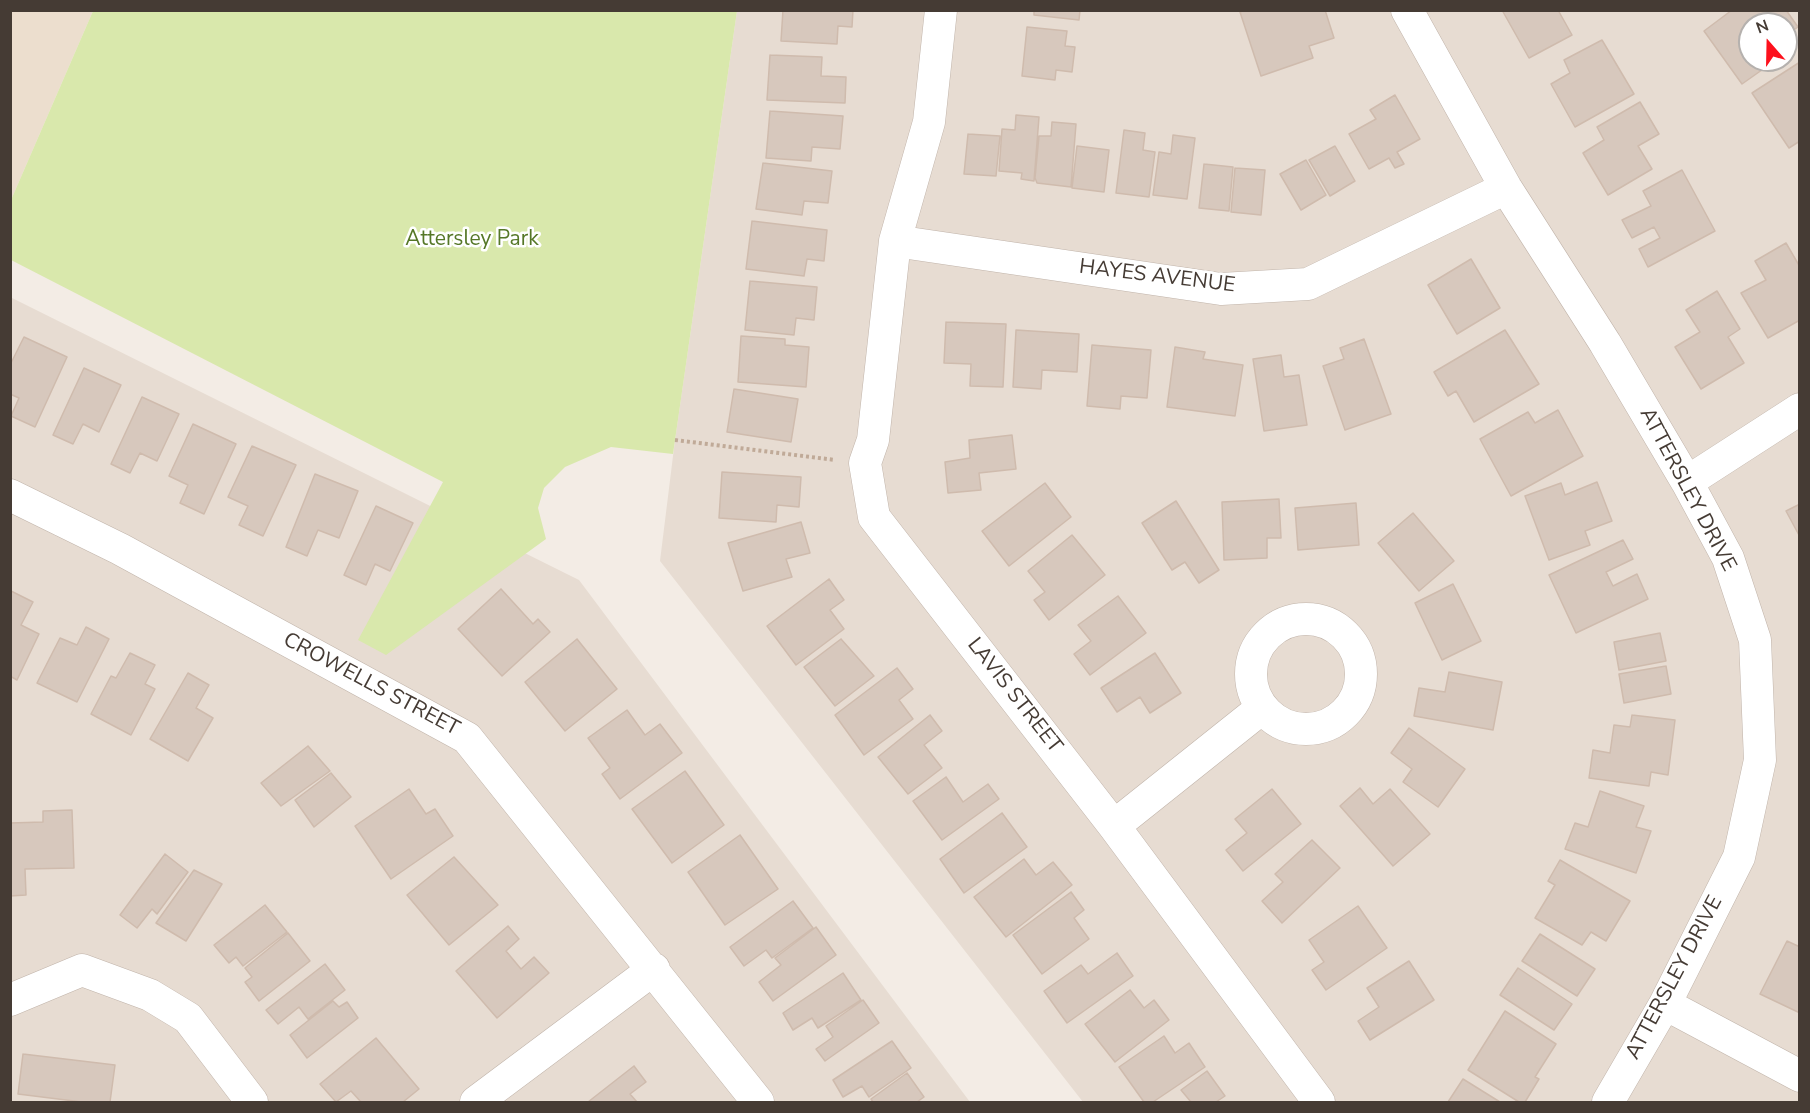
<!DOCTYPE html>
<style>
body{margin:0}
#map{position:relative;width:1810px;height:1113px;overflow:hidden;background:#f3ece5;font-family:"Nunito Sans",sans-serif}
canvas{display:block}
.frame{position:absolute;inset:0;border:12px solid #453b34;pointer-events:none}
.north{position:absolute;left:1738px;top:12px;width:60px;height:60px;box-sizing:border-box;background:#fff;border:2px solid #b5b1ae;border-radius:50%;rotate:340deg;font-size:16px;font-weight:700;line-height:24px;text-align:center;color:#453b34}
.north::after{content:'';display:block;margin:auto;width:21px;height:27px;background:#fd111d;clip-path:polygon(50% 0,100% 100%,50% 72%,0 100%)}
</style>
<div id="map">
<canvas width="1810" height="1113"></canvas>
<div class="frame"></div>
<div class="north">N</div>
</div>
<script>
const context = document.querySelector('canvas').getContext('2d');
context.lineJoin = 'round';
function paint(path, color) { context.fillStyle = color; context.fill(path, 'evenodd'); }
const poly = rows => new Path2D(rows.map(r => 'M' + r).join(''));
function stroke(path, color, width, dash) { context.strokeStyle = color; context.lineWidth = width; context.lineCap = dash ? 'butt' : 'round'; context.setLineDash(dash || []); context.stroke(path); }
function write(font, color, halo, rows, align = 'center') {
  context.font = font + ' "Nunito Sans",sans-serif'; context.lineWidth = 5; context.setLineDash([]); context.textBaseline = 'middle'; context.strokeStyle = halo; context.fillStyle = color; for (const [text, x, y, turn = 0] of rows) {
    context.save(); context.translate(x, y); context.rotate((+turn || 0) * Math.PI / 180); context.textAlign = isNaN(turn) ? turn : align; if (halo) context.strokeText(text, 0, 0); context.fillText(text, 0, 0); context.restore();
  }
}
const residential = poly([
 [737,11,1799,11,1799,1102,1083,1102,660,561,675,440],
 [1750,24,1786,24,1786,60,1750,60],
 [10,297,579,580,970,1102,11,1102]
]);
const education = poly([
 [11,11,93,11,11,200]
]);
const green = poly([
 [93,11,737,11,673,454,611,447,565,467,544,488,538,508,546,539,386,655,358,640,443,482,11,260,11,200]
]);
const building = poly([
 [783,10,853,10,852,27,838,26,837,44,781,41,783,10],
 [1034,10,1080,10,1079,20,1034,15,1034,10],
 [1245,10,1325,10,1334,38,1309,46,1313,58,1261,76,1240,12,1245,10],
 [1502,10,1558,10,1572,35,1529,58,1502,10],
 [1732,10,1786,10,1798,27,1786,35,1786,24,1750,24,1750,60,1776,60,1742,84,1704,31,1732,10],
 [1027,27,1067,31,1065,46,1075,47,1072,72,1056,70,1055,80,1022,76,1027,27],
 [1602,40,1634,94,1575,127,1551,84,1570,73,1564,60,1602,40],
 [770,55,822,57,821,76,846,77,845,103,767,100,770,55],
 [1800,62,1800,141,1789,148,1752,93,1800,62],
 [1395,95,1420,139,1397,152,1404,164,1395,168,1389,158,1369,169,1349,134,1376,119,1370,110,1395,95],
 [1640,102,1659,134,1638,146,1652,169,1608,195,1583,153,1604,140,1597,127,1640,102],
 [770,111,843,116,840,149,812,147,811,161,766,158,770,111],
 [1016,115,1039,117,1034,181,1021,179,1022,173,999,171,1002,129,1015,130,1016,115],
 [1052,122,1076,124,1071,187,1037,183,1035,178,1039,136,1051,136,1052,122],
 [1124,130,1145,133,1143,150,1155,152,1149,197,1116,193,1124,130],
 [968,134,1000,136,996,176,964,174,968,134],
 [1173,135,1195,138,1187,199,1153,195,1159,152,1171,154,1173,135],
 [1077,146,1109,150,1104,192,1072,188,1077,146],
 [1335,146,1355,181,1330,196,1309,160,1335,146],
 [1306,160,1326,195,1301,210,1280,174,1306,160],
 [763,163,832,171,828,203,804,201,802,215,756,209,763,163],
 [1204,164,1233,167,1229,211,1199,208,1204,164],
 [1235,168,1265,170,1261,215,1231,212,1235,168],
 [1682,170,1715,231,1648,267,1639,249,1660,238,1654,227,1632,238,1622,220,1651,206,1643,191,1682,170],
 [752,221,827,230,824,261,807,259,804,276,746,269,752,221],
 [1786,243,1800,267,1800,320,1768,338,1741,293,1766,280,1755,261,1786,243],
 [1471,259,1500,308,1457,334,1428,285,1471,259],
 [750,281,817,287,814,320,796,318,794,335,745,330,750,281],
 [1717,291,1740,329,1728,337,1744,363,1701,389,1675,347,1700,332,1686,310,1717,291],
 [946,322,1006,324,1003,387,970,386,971,364,944,363,946,322],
 [1016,330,1079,334,1077,372,1042,370,1041,389,1013,387,1016,330],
 [1505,330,1539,384,1474,422,1456,391,1448,396,1434,372,1505,330],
 [741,336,785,339,785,345,809,347,806,387,738,382,741,336],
 [24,337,67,357,35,427,11,416,19,398,10,394,10,365,24,337],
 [1364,339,1391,414,1345,430,1323,366,1344,359,1340,348,1364,339],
 [1092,345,1151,350,1147,398,1121,396,1120,409,1087,406,1092,345],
 [1175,347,1205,352,1203,359,1243,365,1235,416,1167,407,1175,347],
 [1281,355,1284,377,1299,375,1307,425,1264,431,1253,359,1281,355],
 [84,368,121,385,99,432,83,424,73,444,53,435,84,368],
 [734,389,798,399,791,442,727,432,734,389],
 [142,397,179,414,157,461,140,453,130,473,111,464,142,397],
 [1558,410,1583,456,1511,496,1480,439,1528,412,1535,423,1558,410],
 [193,424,236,444,204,514,180,503,188,485,169,476,193,424],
 [1012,435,1016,469,979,473,981,490,948,493,945,462,970,458,969,440,1012,435],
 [252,446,296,465,263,536,239,525,248,506,228,497,252,446],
 [722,472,801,477,799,507,777,505,776,522,719,518,722,472],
 [315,474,358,491,339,538,318,530,307,556,286,547,315,474],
 [1597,482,1612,521,1585,531,1590,545,1549,560,1525,496,1561,483,1565,495,1597,482],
 [1045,483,1071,517,1009,566,982,531,1045,483],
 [1279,499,1281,538,1267,538,1267,558,1224,560,1222,502,1279,499],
 [1176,501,1219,570,1199,583,1185,562,1172,570,1142,523,1176,501],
 [1356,503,1359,545,1298,550,1295,508,1356,503],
 [1800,504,1800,537,1786,511,1800,504],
 [376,506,413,523,390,571,375,564,366,585,344,575,376,506],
 [1413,513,1454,561,1419,591,1378,543,1413,513],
 [801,522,810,553,786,559,792,577,743,591,728,543,801,522],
 [1072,535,1105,575,1049,620,1034,600,1045,592,1028,571,1072,535],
 [1623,540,1633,559,1606,572,1613,586,1637,574,1648,599,1576,633,1549,575,1623,540],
 [829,579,844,600,830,610,844,629,796,665,767,626,829,579],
 [1453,584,1481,641,1442,660,1415,603,1453,584],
 [501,589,533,624,538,619,550,632,502,676,458,629,501,589],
 [11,591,33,602,21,625,39,634,17,680,10,676,11,591],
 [1118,596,1146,633,1090,675,1074,654,1091,641,1078,625,1118,596],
 [86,627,109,639,77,702,37,683,60,638,77,645,86,627],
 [1660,633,1666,661,1619,670,1614,642,1660,633],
 [577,639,617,689,565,731,525,682,577,639],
 [841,639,874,676,835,706,804,667,841,639],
 [130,653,155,665,145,684,155,689,131,735,91,714,111,676,116,678,130,653],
 [1155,653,1181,693,1150,713,1140,697,1117,712,1101,688,1155,653],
 [1666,666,1671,694,1624,703,1619,674,1666,666],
 [897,668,913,689,899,700,913,719,864,755,835,715,897,668],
 [1449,672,1502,682,1493,730,1414,716,1419,688,1445,692,1449,672],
 [188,673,209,685,196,708,213,718,188,761,150,739,188,673],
 [627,710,645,735,660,724,682,753,620,799,602,774,610,768,588,738,627,710],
 [930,715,942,731,924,745,942,768,908,794,878,757,930,715],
 [1632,715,1675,720,1668,775,1651,772,1649,786,1589,778,1593,750,1610,753,1614,725,1630,727,1632,715],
 [1409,728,1465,769,1438,807,1403,782,1412,769,1391,753,1409,728],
 [308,746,330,771,281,806,261,783,308,746],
 [685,771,724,825,672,863,632,809,685,771],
 [331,773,351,797,314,827,295,800,331,773],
 [946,777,963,802,988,784,999,799,942,840,913,801,946,777],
 [1360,788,1373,804,1390,789,1430,834,1393,866,1340,806,1360,788],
 [409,789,426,814,435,809,453,836,391,879,355,826,409,789],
 [1272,789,1301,824,1243,871,1226,850,1247,833,1235,819,1272,789],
 [1600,791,1644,806,1636,827,1651,831,1636,873,1565,849,1575,823,1588,827,1600,791],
 [72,810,74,868,25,869,26,895,10,896,10,823,43,822,43,811,72,810],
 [1002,813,1027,847,964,893,940,859,1002,813],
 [740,835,778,889,725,925,688,872,740,835],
 [1312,840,1340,868,1282,923,1262,901,1283,882,1275,874,1312,840],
 [165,854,188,872,157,914,152,909,137,928,120,915,165,854],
 [454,857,498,905,449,945,407,895,454,857],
 [1024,859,1036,875,1053,862,1072,885,1006,937,974,897,1024,859],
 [1560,860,1630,901,1606,941,1591,932,1582,945,1535,918,1555,885,1548,881,1560,860],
 [194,870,222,884,186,941,156,923,194,870],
 [1071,892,1084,910,1074,918,1089,939,1042,974,1013,935,1071,892],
 [793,901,813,928,772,958,766,950,744,966,730,947,793,901],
 [265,905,287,932,243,966,236,957,229,963,214,945,265,905],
 [1358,906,1387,948,1326,990,1312,970,1324,962,1309,940,1358,906],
 [508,926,519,939,506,951,521,969,534,957,549,973,497,1018,456,971,508,926],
 [816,927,836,955,773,1001,759,982,781,965,775,958,816,927],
 [288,933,310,961,259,1001,245,982,252,977,245,968,288,933],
 [1540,934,1595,969,1577,996,1522,961,1540,934],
 [1787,941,1800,947,1800,1013,1760,994,1787,941],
 [1117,953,1133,976,1067,1023,1044,991,1081,965,1088,974,1117,953],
 [1409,961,1434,1000,1370,1040,1358,1021,1379,1007,1367,988,1409,961],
 [325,964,345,990,308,1019,299,1007,278,1024,266,1010,325,964],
 [1518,968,1572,1004,1554,1030,1500,995,1518,968],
 [843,973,861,1000,818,1028,812,1018,793,1030,783,1013,843,973],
 [1130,990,1144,1008,1154,1000,1169,1020,1115,1062,1085,1024,1130,990],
 [863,1000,879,1023,825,1061,816,1049,833,1037,826,1026,863,1000],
 [333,1001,339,1007,347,1002,358,1018,307,1058,290,1035,333,1001],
 [1505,1011,1556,1044,1535,1077,1539,1079,1525,1102,1519,1102,1468,1070,1505,1011],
 [1164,1036,1175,1053,1189,1043,1205,1067,1153,1102,1144,1102,1119,1067,1164,1036],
 [376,1038,419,1089,403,1102,361,1102,351,1091,336,1102,320,1084,376,1038],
 [892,1041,911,1068,869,1097,862,1086,843,1097,833,1080,892,1041],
 [23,1054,115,1065,110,1102,82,1102,18,1094,23,1054],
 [634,1066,646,1082,630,1094,637,1102,588,1102,634,1066],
 [1207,1071,1225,1096,1216,1102,1191,1102,1181,1090,1207,1071],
 [907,1073,924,1097,917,1102,873,1102,871,1099,907,1073],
 [1463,1079,1500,1102,1448,1102,1463,1079]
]);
const path = poly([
 [675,440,835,460]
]);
const minor = poly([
 [941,10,929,122,895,241,873,440,865,463,874,517,1114,826,1319,1102],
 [1407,10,1506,188,1605,343,1687,482,1728,558,1755,640,1760,760,1739,857,1665,1004,1608,1102],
 [895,241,1221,289,1308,284,1506,188],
 [1687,482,1800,409],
 [10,495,120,549,467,738,758,1102],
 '1251 674a55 55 0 1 1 110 0a55 55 0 1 1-110 0Z',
 [1114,826,1262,708],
 [10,1000,82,970,150,995,188,1018,252,1102],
 [1665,1004,1800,1076],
 [476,1102,654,969]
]);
const parkNames = [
 ["Attersley Park",472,240]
];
const streetNames = [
 ["HAYES AVENUE",1157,277,7],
 ["ATTERSLEY DRIVE",1687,490,62],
 ["CROWELLS STREET",371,685,28],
 ["LAVIS STREET",1014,696,52],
 ["ATTERSLEY DRIVE",1675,978,-62]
];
paint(residential, '#e7dcd2');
paint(education, '#ecdece');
paint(green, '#d9e8ac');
paint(building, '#d7c8bd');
stroke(building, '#cfbbad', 1.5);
stroke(minor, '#c1b4aa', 33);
stroke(path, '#c0aa98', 4, [3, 3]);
stroke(minor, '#fff', 32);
write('21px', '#557727', '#fff', parkNames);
write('21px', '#453b34', '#fff', streetNames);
</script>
